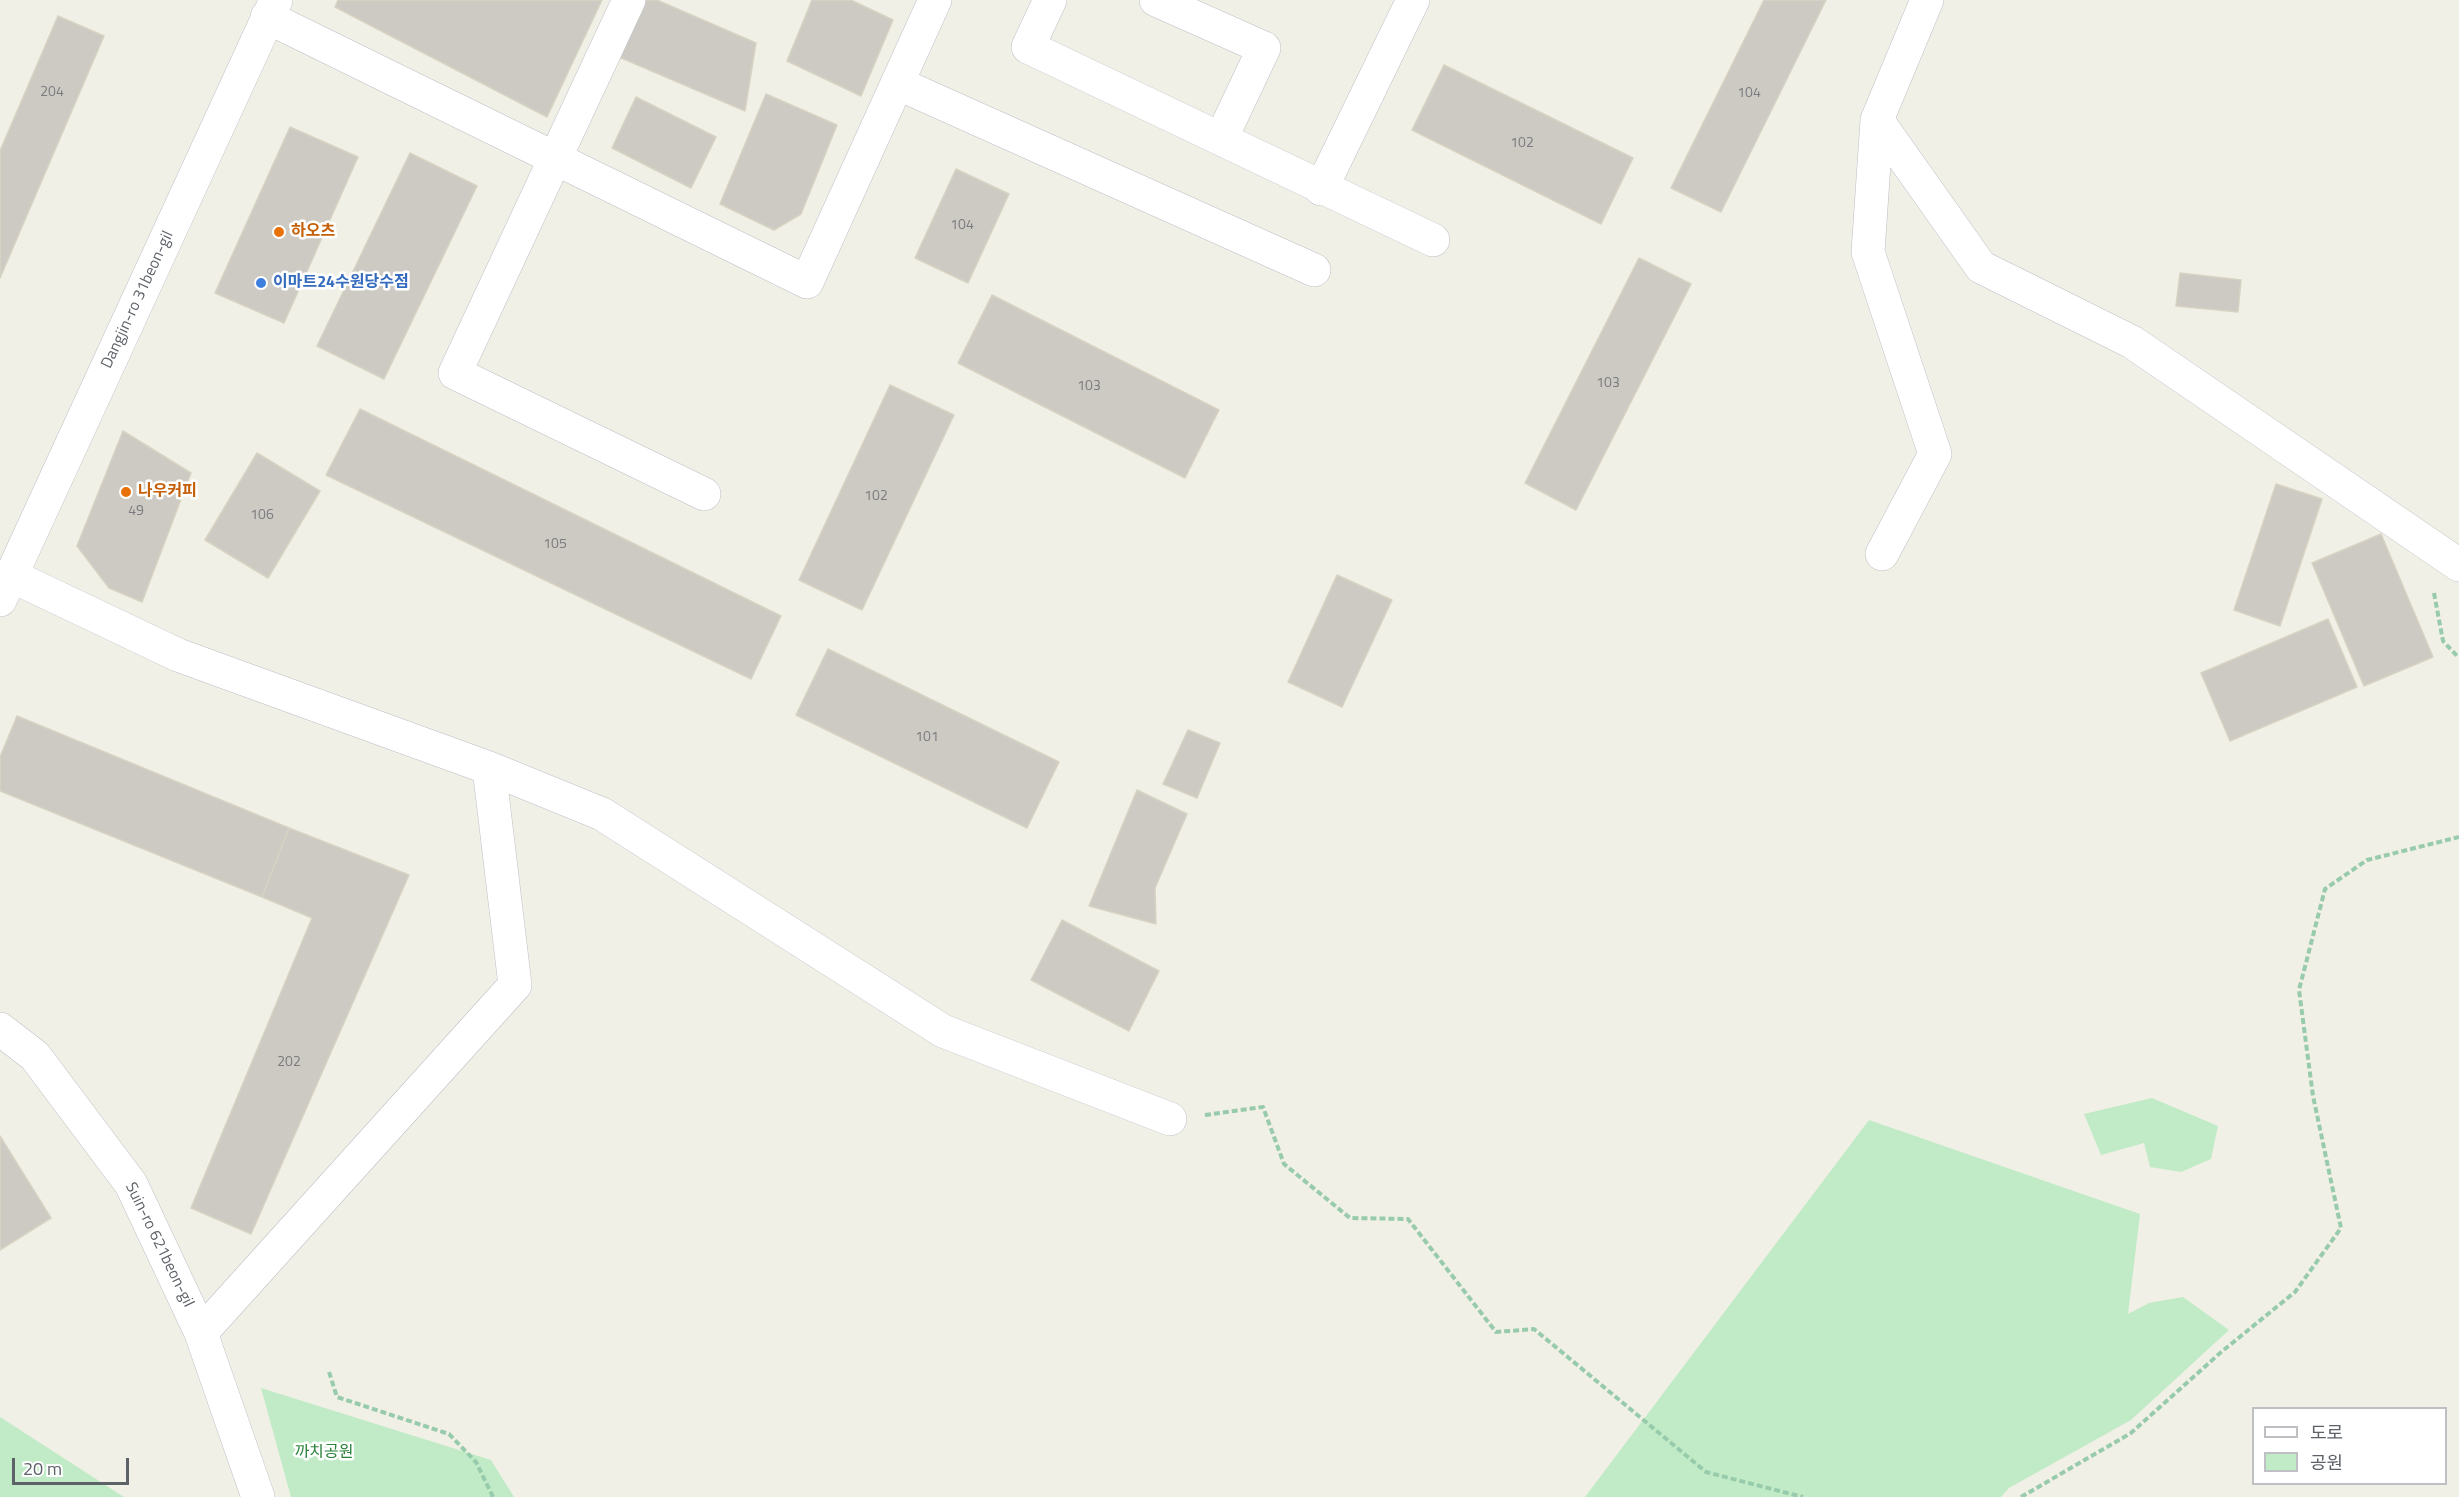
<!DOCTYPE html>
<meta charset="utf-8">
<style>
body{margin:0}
#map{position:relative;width:2459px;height:1497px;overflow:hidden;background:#f1f0e6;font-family:"Titillium Web","Noto Sans KR",sans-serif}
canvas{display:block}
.legend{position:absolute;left:2252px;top:1407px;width:195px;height:78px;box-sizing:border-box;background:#fff;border:2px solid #bec0c3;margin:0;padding:8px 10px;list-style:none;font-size:18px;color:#5d6168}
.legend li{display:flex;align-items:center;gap:12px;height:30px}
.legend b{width:30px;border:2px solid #bec0c3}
.scale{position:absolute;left:12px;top:1458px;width:117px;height:27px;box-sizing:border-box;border:3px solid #5d6168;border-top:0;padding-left:8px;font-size:18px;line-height:21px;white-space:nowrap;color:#5d6168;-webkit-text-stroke:4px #fff;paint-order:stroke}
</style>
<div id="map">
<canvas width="2459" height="1497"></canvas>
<ul class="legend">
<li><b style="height:8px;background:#fff"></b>도로</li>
<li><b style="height:16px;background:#c0ebc6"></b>공원</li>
</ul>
<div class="scale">20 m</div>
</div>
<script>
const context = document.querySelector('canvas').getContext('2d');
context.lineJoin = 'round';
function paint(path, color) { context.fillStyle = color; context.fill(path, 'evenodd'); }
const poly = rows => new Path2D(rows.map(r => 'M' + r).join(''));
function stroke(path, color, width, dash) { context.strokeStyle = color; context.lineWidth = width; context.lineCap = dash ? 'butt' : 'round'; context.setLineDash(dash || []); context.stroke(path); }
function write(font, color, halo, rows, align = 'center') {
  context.font = font + ' "Titillium Web","Noto Sans KR",sans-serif'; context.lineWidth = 5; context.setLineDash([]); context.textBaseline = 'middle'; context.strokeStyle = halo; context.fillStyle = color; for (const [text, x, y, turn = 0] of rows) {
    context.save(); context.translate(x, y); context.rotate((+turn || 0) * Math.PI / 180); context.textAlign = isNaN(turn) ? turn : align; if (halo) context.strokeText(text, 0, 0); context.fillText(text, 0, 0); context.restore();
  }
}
const green = poly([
 [2152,1098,2218,1126,2211,1159,2181,1172,2150,1167,2144,1143,2101,1155,2084,1114],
 [1869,1120,2140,1214,2128,1314,2149,1303,2183,1297,2229,1330,2131,1420,2009,1488,2001,1497,1585,1497],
 [261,1388,491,1460,514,1497,291,1497],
 [0,1417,124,1497,0,1497]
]);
const building = poly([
 [338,0,602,0,547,117,335,7,338,0],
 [644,0,657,0,756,43,745,111,619,57,644,0],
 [812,0,851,0,893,20,861,96,787,61,812,0],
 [1764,0,1826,0,1721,212,1671,188,1764,0],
 [58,16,104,36,0,278,0,151,58,16],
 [1444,65,1633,158,1601,224,1412,130,1444,65],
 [766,94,837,125,801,214,774,230,720,204,766,94],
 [636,97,716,137,691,188,612,148,636,97],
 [290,127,358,157,284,323,215,293,290,127],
 [410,153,477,186,384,379,317,346,410,153],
 [956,169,1009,194,968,283,915,258,956,169],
 [1639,258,1691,284,1576,510,1525,483,1639,258],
 [2180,273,2241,280,2238,312,2176,306,2180,273],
 [992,295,1219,410,1185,478,958,363,992,295],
 [890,385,954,415,862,610,799,580,890,385],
 [360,409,781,616,751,679,326,475,360,409],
 [123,431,191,473,142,602,109,588,77,546,123,431],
 [257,453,320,491,268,578,205,540,257,453],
 [2276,484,2322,499,2280,626,2234,610,2276,484],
 [2381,534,2433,657,2364,686,2312,563,2381,534],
 [1337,575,1392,600,1342,707,1288,682,1337,575],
 [2328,619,2357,687,2230,741,2201,673,2328,619],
 [828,649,1059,762,1027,828,796,715,828,649],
 [17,716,289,828,262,897,0,791,0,757,17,716],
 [1188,730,1220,743,1197,798,1163,784,1188,730],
 [1137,790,1187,814,1155,888,1156,924,1089,906,1137,790],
 [289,828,409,875,251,1234,191,1208,312,918,262,897,289,828],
 [1062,920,1159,971,1129,1031,1031,980,1062,920],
 [0,1136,51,1218,0,1250,0,1136]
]);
const path = poly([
 [2434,593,2443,641,2459,658],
 [1205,1115,1263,1107,1284,1164,1350,1218,1408,1219,1496,1332,1534,1329,1706,1472,1803,1497],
 [329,1372,337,1397,449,1434,476,1462,493,1497],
 [2021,1497,2131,1433,2220,1353,2295,1292,2341,1228,2313,1096,2299,990,2325,889,2367,860,2459,837]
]);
const minor = poly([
 [629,0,455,373,704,494],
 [1050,0,1028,47,1221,139,1264,48,1156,0],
 [267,17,807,282,935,0],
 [897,83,1314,270],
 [1877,120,1981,267,2132,342,2459,565],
 [1221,139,1433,240],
 [1321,189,1413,0],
 [1882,554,1935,454,1868,252,1877,120,1927,0],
 [12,576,178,655,489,768,602,814,943,1031,1170,1119],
 [0,600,276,0],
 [0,1029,35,1056,131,1184,201,1333,258,1497],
 [201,1333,515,985,489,768]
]);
const markers = [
 [279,232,6,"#e8710a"],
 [261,283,6,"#3f7fe0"],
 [126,492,6,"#e8710a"]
];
const numberNames = [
 ["204",52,93],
 ["104",1749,94],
 ["102",1522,144],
 ["104",962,226],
 ["103",1608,384],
 ["103",1089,387],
 ["102",876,497],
 ["49",136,512],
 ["106",262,516],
 ["105",555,545],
 ["101",927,738],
 ["202",289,1063]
];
const foodNames = [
 ["하오츠",291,232],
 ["나우커피",138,492]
];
const shopNames = [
 ["이마트24수원당수점",273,283]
];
const streetNames = [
 ["Dangjin-ro 31beon-gil",138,300,-65],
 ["Suin-ro 621beon-gil",159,1245,64]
];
const parkNames = [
 ["까치공원",324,1453]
];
paint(green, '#c0ebc6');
paint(building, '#cdcac3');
stroke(building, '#d7d3c3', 1.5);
stroke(minor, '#bebfc6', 34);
stroke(path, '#97cbac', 4, [6, 3]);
stroke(minor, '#fff', 33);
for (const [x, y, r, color] of markers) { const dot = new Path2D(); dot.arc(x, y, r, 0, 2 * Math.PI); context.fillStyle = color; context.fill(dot); stroke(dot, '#fff', 2); }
write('14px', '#797b7f', null, numberNames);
write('bold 16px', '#c56008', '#fff', foodNames, 'left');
write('bold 16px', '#366cbe', '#fff', shopNames, 'left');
write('16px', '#5d6168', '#fff', streetNames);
write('16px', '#2a8139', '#fff', parkNames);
</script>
